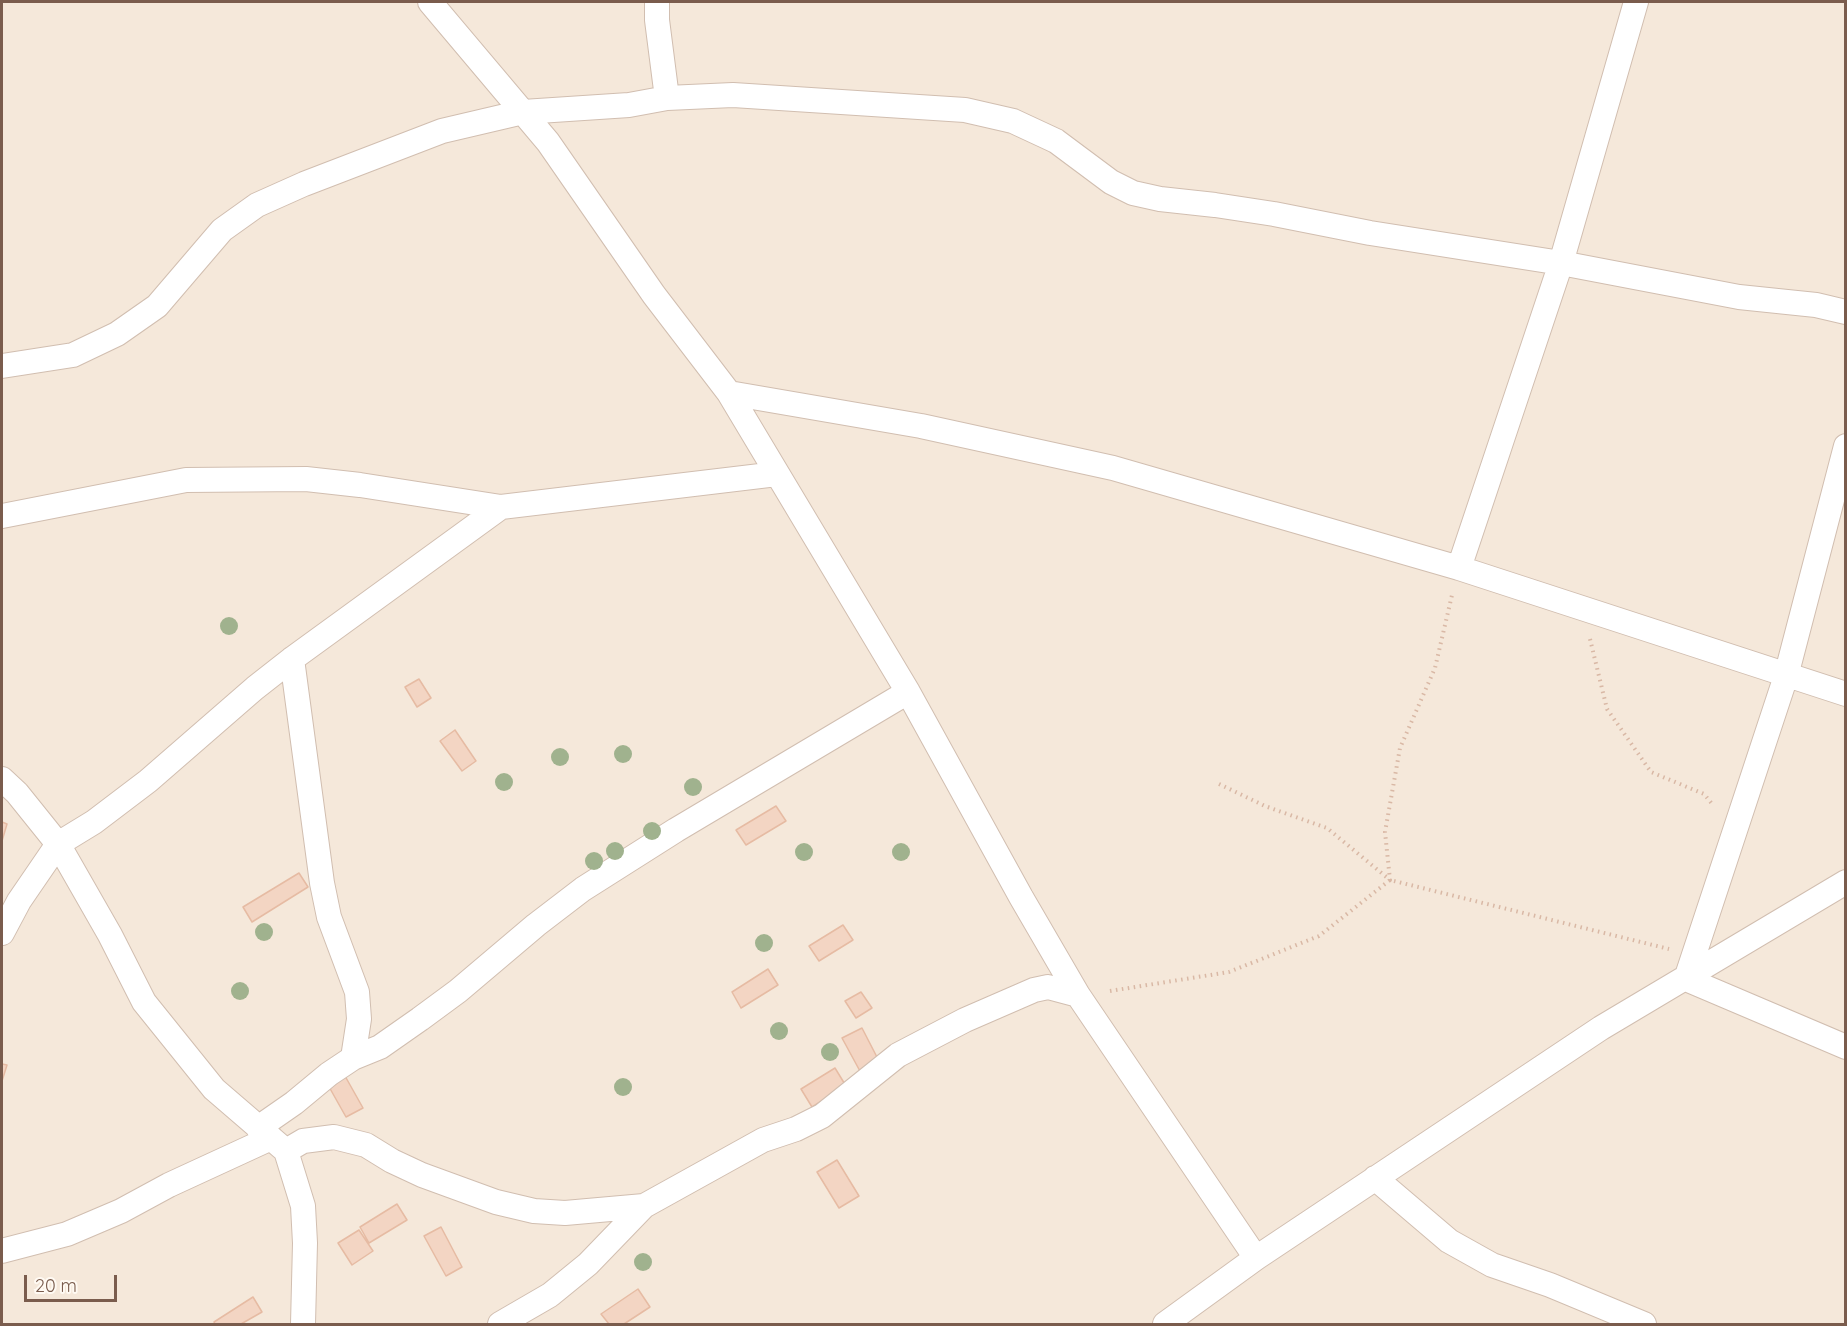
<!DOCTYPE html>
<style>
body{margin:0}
#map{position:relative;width:1847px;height:1326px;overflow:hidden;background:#fdf6ec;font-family:Quicksand,sans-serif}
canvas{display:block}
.frame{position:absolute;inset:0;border:3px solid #7a5c4d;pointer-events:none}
.scale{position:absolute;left:24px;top:1275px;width:93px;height:27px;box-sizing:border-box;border:3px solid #7a5c4d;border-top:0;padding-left:8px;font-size:18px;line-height:21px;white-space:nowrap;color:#7a5c4d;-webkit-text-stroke:4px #fffaf3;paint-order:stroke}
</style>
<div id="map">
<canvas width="1847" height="1326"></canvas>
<div class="frame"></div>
<div class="scale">20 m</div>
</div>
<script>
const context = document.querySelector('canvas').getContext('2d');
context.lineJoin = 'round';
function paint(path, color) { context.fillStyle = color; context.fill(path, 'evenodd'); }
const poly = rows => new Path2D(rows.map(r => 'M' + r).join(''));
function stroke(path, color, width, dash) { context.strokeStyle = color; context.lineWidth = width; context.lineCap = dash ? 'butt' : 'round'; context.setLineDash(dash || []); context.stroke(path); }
const residential = poly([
 [2,2,1845,2,1845,1324,2,1324]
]);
const building = poly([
 [419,679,431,698,417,707,405,687,419,679],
 [455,730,476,761,462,771,440,741,455,730],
 [776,806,786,821,746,845,736,830,776,806],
 [2,822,7,824,2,841,2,822],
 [299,873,308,887,252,922,243,907,299,873],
 [843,925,853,940,819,961,809,946,843,925],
 [768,969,778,985,741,1008,732,992,768,969],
 [861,992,872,1008,856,1018,845,1001,861,992],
 [862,1028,880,1063,861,1073,842,1038,862,1028],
 [2,1064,7,1065,2,1081,2,1064],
 [835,1068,846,1086,812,1107,801,1089,835,1068],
 [345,1076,363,1108,346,1117,328,1085,345,1076],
 [837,1160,859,1196,839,1208,817,1172,837,1160],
 [397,1204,407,1220,369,1243,360,1227,397,1204],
 [441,1227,462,1267,446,1276,424,1236,441,1227],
 [359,1230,373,1251,352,1265,338,1243,359,1230],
 [638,1289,650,1307,624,1324,609,1324,601,1314,638,1289],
 [253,1297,262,1312,241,1324,215,1324,214,1322,253,1297]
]);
const path = poly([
 [1590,639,1607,709,1651,772,1704,794,1713,805],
 [1219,784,1265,806,1327,828,1390,880,1385,832,1400,748,1435,668,1452,595],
 [1110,991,1229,972,1319,936,1390,880,1669,949]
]);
const street = poly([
 [430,2,548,142,654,295,729,393,908,692,1021,897,1078,995,1256,1258],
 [657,2,657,20,667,98],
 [2,366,73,355,117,334,157,306,222,230,257,205,304,184,442,131,523,112,629,105,667,98,733,95,965,110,1013,121,1056,141,1111,182,1133,193,1160,199,1215,205,1274,214,1370,233,1561,263,1739,297,1816,305,1846,312],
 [729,393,921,426,1113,468,1459,568,1846,694],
 [1846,446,1786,676,1686,979,1846,1047],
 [2,516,186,480,306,479,360,485,501,507,777,474],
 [1459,568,1561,263,1636,2],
 [292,659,322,883,329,917,357,992,359,1019,353,1058],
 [2,779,17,793,58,844,110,935,144,1002,214,1089,286,1151,303,1206,305,1243,303,1324],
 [2,933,19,901,58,844,94,822,148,781,255,688,292,659,501,507],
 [258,1128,294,1103,329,1074,353,1058,380,1047,420,1019,458,991,536,925,583,889,676,830,908,692],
 [286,1151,303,1141,334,1137,366,1145,392,1161,422,1175,496,1202,534,1211,565,1213,644,1206],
 [1375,1178,1449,1241,1492,1265,1550,1285,1644,1324],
 [2,1251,67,1234,121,1211,169,1185,271,1138],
 [500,1324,550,1295,588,1264,644,1206,763,1140,796,1129,822,1116,898,1055,965,1020,1034,990,1048,987,1078,995],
 [1165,1324,1256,1258,1601,1028,1846,882]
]);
const trees = [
 [229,626],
 [623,754],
 [560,757],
 [504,782],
 [693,787],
 [652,831],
 [615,851],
 [804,852],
 [901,852],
 [594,861],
 [264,932],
 [764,943],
 [240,991],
 [779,1031],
 [830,1052],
 [623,1087],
 [643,1262]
];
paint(residential, '#f5e8da');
paint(building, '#f3d5c3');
stroke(building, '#e6bba3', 1.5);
stroke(street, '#d1beb0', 26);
stroke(path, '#d9b8a5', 4, [1.5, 4.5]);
stroke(street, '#fff', 24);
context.fillStyle = '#a0b28e';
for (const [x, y] of trees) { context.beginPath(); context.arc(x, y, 9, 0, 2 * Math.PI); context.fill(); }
</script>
